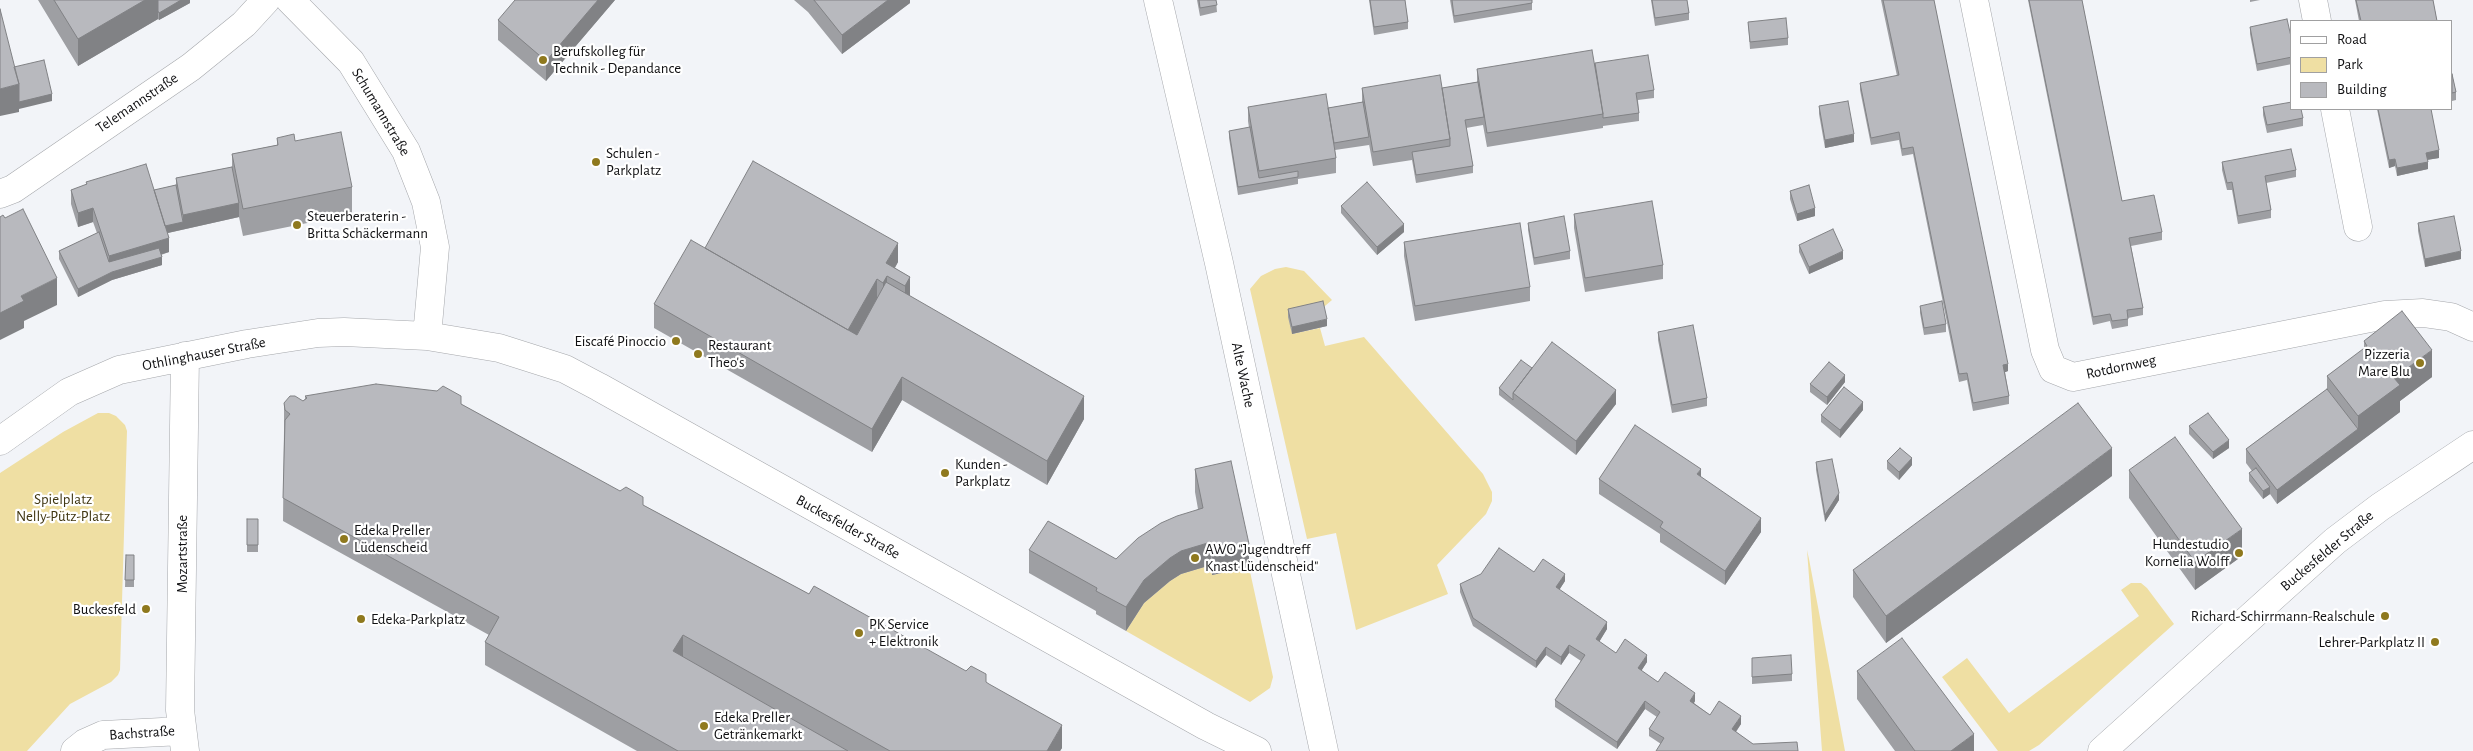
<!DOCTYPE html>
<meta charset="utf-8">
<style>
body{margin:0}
#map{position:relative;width:2473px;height:751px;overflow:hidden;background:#f2f4f8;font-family:"Alegreya Sans",sans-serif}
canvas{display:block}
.legend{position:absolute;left:2290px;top:20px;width:162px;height:90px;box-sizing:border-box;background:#fff;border:1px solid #a0a0a1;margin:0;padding:6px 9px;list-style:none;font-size:15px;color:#111113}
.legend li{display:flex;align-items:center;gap:10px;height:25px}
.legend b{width:25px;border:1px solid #a0a0a1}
</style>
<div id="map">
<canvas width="2473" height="751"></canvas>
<ul class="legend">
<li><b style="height:6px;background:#fff"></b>Road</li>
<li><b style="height:14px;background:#efdfa3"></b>Park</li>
<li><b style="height:14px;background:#b8b9be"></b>Building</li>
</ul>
</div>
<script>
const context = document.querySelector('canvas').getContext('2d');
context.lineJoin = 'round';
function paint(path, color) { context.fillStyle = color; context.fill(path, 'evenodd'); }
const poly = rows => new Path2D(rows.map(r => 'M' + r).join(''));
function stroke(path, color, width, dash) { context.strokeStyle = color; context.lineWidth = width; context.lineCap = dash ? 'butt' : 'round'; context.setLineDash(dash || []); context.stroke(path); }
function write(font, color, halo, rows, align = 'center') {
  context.font = font + ' "Alegreya Sans",sans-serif'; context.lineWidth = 4.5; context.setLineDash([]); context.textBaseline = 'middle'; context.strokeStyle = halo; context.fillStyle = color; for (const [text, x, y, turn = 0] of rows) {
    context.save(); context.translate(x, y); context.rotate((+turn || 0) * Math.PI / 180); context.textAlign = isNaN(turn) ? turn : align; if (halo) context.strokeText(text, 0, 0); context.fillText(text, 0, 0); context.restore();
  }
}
const green = poly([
 [1286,267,1304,271,1332,300,1292,334,1320,328,1325,346,1364,337,1483,474,1492,492,1492,501,1486,514,1437,565,1448,594,1356,630,1336,533,1307,539,1250,289,1261,276,1275,269],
 [98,413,109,413,116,416,125,425,127,431,120,670,118,675,111,682,70,704,27,751,0,751,0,473,63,432],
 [1807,550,1809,559,1845,751,1822,751],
 [1211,565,1212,575,1249,567,1273,677,1270,688,1250,702,1126,631,1144,603,1170,581,1181,574],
 [2131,583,2141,583,2147,588,2174,624,2039,745,2029,751,1998,751,1942,677,1967,658,2009,713,2139,616,2121,590]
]);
const minor = poly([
 [290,0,351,62,406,151,426,202,435,247,427,336],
 [1158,0,1219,263,1324,751],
 [1974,0,2045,350,2053,369,2073,377,2385,315,2423,313,2451,317,2473,327],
 [2313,0,2317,21],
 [2335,109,2358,227],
 [0,194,13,189,191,67,244,24,266,0],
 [185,356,180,710,185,751],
 [0,441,69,392,119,370,247,344,318,333,344,332,427,336,499,348,565,369,599,387,1206,726,1257,751],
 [75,751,85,743,103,735,182,731],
 [2102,751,2335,541,2380,507,2473,445]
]);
const wall = poly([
 [38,0,190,0,190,3,159,20,158,19,78,66],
 [615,0,546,81,498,40,498,20],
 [794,0,910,0,910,3,842,54,808,12],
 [1197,0,1216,0,1217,12,1200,16],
 [1369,0,1405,0,1408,22,1408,29,1374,35],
 [1450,0,1532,0,1532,10,1454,23],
 [1651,0,1687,0,1689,13,1689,20,1655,26],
 [1881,0,1934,0,2008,371,2005,372,2009,396,2009,404,1973,411,1967,380,1959,382,1913,154,1902,156,1899,140,1871,145,1860,90,1860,83,1897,76],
 [2028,0,2082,0,2122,201,2162,232,2162,240,2131,246,2143,308,2143,315,2128,318,2128,326,2112,329,2110,321,2093,325],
 [2250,0,2260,0,2250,2],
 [2355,0,2433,0,2437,21,2359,21],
 [1748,22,1788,38,1788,45,1750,49],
 [2250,27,2292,41,2292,64,2257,71,2250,34],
 [1595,63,1654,90,1654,98,1638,100,1639,113,1639,121,1603,126,1603,128,1487,147,1483,125,1466,128,1473,166,1473,173,1416,183,1412,160,1373,166,1369,144,1369,145,1335,150,1336,158,1336,173,1298,179,1298,184,1238,195,1229,138,1229,131,1249,128,1248,121,1248,107,1328,108,1362,102,1362,88,1442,88,1477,82,1477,69],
 [2452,74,2456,92,2456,100,2452,101],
 [1819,106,1854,142,1825,148,1819,114],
 [2263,107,2303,118,2303,126,2267,133,2263,115],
 [2377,109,2431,109,2439,158,2427,160,2428,169,2397,176,2395,166,2389,168],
 [277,138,295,141,352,187,352,214,243,236,239,217,168,233,169,252,161,255,162,265,112,280,78,297,59,259,59,251,97,233,93,222,78,227,71,204,71,190,86,185,86,182,154,190,176,185,176,178,232,167,232,154,277,145],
 [2222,162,2296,170,2296,177,2266,183,2271,210,2271,218,2238,224,2232,190,2227,190,2222,170],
 [1790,191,1815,216,1797,221,1790,199],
 [1341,206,1404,232,1377,255,1341,213],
 [1574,214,1663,265,1663,279,1585,292,1574,228],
 [1528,223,1570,251,1570,259,1534,265,1528,230],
 [2418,223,2461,259,2425,267,2418,231],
 [1404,242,1530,287,1530,301,1415,321,1404,256],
 [1799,245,1843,259,1809,274,1799,252],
 [705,248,898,262,895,268,910,277,910,296,1084,419,1047,485,902,400,872,452,654,328,654,304],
 [1920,306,1946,324,1946,332,1924,335,1920,313],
 [1288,309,1327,326,1292,334,1288,317],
 [1658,332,1707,398,1707,406,1672,413,1658,340],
 [2364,341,2432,377,2400,401,2400,412,2277,504,2270,494,2263,499,2249,481,2249,473,2252,471,2246,463,2246,449,2327,389,2327,376,2364,349],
 [1532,368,1616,404,1576,455,1499,395,1499,388],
 [1845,382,1827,405,1810,392,1810,384],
 [305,396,461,404,643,505,809,594,986,682,1062,748,1060,751,637,751,485,665,485,642,489,635,283,521,284,430,284,403,303,401,305,399],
 [1863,410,1840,438,1821,422,1821,415],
 [2189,426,2229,448,2213,459,2189,434],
 [1887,461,1912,465,1899,480,1887,469],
 [1816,462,1839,500,1825,522,1816,470],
 [1195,469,1249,567,1212,575,1211,565,1181,574,1170,581,1144,603,1126,631,1096,614,1096,611,1029,573,1029,550,1116,559,1198,509,1195,492],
 [2129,470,2242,556,2195,590,2129,498],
 [2112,476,1886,643,1853,597,1853,570],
 [1701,477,1761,532,1725,585,1660,542,1660,534,1599,494,1599,479],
 [247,519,258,519,258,552,247,552],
 [126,555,134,555,134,587,125,587],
 [1534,572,1565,581,1559,590,1607,629,1599,642,1616,653,1647,662,1641,671,1658,682,1695,701,1694,703,1710,715,1741,724,1736,732,1753,744,1798,751,1661,744,1649,736,1649,729,1657,717,1645,709,1617,749,1555,707,1555,700,1581,661,1569,653,1561,665,1546,655,1536,668,1473,626,1460,592,1460,584],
 [1752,658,1792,674,1792,681,1752,684],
 [1857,671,1974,751,1895,751,1857,699]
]);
const shadedWall = poly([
 [145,0,158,0,158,19,78,66,78,39],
 [181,0,190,0,190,3,159,20,159,13],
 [598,0,615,0,546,81,546,61],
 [888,0,910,0,910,3,842,54,842,35],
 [19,84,52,94,52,101,19,109,19,112,0,116,0,89],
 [1854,134,1854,142,1825,148,1825,140],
 [2439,150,2439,158,2426,160,2426,153],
 [2395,159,2395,166,2389,168,2389,160],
 [2428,162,2428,169,2397,176,2397,168],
 [239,203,239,217,163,234,163,226,183,222,183,215],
 [93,208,93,222,78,227,78,213],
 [1815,208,1815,216,1797,221,1797,214],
 [1404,224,1404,232,1377,255,1377,247],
 [169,238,169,252,109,270,109,256],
 [898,243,898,262,889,277,887,276,887,295,883,303,883,283,886,263],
 [1843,251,1843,259,1809,274,1809,267],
 [2461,251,2461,259,2425,267,2425,259],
 [162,257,162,265,112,280,78,297,78,289,112,272],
 [910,277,910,296,905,305,905,286],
 [57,278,57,305,24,321,24,328,0,340,0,313,21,296],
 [877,279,877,299,847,352,847,332],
 [1327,319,1327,326,1292,334,1292,327],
 [2432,350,2432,377,2400,401,2400,412,2277,504,2277,490,2358,429,2358,416,2394,378],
 [2008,364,2008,371,2003,373,2003,365],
 [1845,375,1845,382,1827,405,1827,397],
 [902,377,902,400,872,452,872,429],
 [1616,390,1616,404,1576,455,1576,441],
 [1084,396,1084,419,1047,485,1047,461],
 [1863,402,1863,410,1840,438,1840,430],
 [2229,440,2229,448,2213,459,2213,452],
 [2112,448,2112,476,1886,643,1886,616],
 [1912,458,1912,465,1899,480,1899,472],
 [1701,469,1701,483,1697,474],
 [2270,487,2270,494,2263,499,2263,491],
 [1839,493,1839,500,1825,522,1825,515],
 [1761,518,1761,532,1725,585,1725,571],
 [2242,529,2242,556,2195,590,2195,562],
 [1211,542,1211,565,1181,574,1170,581,1144,603,1126,631,1126,607,1144,580,1170,558,1181,551],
 [1249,544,1249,567,1212,575,1212,552],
 [1565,574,1565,581,1556,595,1556,587],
 [1607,622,1607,629,1596,647,1596,639],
 [683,635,683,658,673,651],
 [1569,645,1569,653,1561,665,1561,657],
 [1546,647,1546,655,1536,668,1536,661],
 [1647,655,1647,662,1638,676,1638,668],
 [1695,693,1695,701,1690,709,1690,701],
 [1645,701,1645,709,1617,749,1617,742],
 [1741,716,1741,724,1732,737,1732,729],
 [1062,725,1062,748,1060,751,1047,751],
 [1974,734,1974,751,1951,751]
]);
const building = poly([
 [54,0,145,0,78,39,54,0],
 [158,0,181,0,159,13,158,11,158,0],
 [515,0,598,0,546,61,498,20,515,0],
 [814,0,888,0,842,35,814,0],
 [1199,0,1216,0,1217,5,1200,8,1199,0],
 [1370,0,1405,0,1408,22,1374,27,1370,0],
 [1452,0,1532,0,1532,3,1454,16,1452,0],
 [1652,0,1687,0,1689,13,1655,18,1652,0],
 [1883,0,1934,0,2008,364,2003,365,2009,396,1973,403,1967,373,1959,374,1913,147,1902,149,1899,132,1871,138,1860,83,1899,75,1883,0],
 [2029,0,2082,0,2122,201,2154,195,2162,232,2129,238,2143,308,2127,310,2128,319,2112,321,2110,314,2093,317,2029,0],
 [2356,0,2433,0,2437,21,2361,21,2356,0],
 [0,9,19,84,0,89,0,9],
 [1786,18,1788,38,1750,42,1748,22,1786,18],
 [2287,19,2292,41,2292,57,2257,64,2250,27,2287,19],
 [1592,50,1603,114,1487,133,1477,69,1592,50],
 [1648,55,1654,90,1636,93,1639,113,1603,118,1603,114,1595,63,1648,55],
 [44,60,52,94,19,102,19,84,14,67,44,60],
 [2452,74,2456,92,2452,93,2452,74],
 [1440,75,1450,139,1373,152,1362,88,1440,75],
 [1478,82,1484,117,1465,120,1473,166,1416,175,1412,152,1450,146,1450,139,1442,88,1478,82],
 [1326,94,1336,158,1259,171,1248,107,1326,94],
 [1848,101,1854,134,1825,140,1819,106,1848,101],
 [1363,102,1369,137,1334,143,1328,108,1363,102],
 [2292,102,2292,109,2301,109,2303,118,2267,125,2263,107,2292,102],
 [2378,109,2431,109,2439,150,2426,153,2428,162,2397,168,2395,159,2389,160,2378,109],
 [1250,127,1259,178,1298,171,1298,177,1238,187,1229,131,1250,127],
 [341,132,352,187,243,209,232,154,278,145,277,138,294,134,295,141,341,132],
 [2291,149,2296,170,2265,176,2271,210,2238,216,2232,182,2227,183,2222,162,2291,149],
 [753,161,898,243,886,263,910,277,905,286,887,276,883,283,877,279,848,330,705,248,753,161],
 [146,164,169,238,109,256,93,208,78,213,71,190,87,184,86,182,146,164],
 [232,167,239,203,183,215,176,178,232,167],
 [1367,182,1404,224,1377,247,1341,206,1367,182],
 [176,185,183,222,165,226,154,190,176,185],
 [1809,185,1815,208,1797,214,1790,191,1809,185],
 [1652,201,1663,265,1585,278,1574,214,1652,201],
 [23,209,57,278,21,296,24,301,0,313,0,217,3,215,5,218,23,209],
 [1564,216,1570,251,1534,258,1528,223,1564,216],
 [2454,216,2461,251,2425,259,2418,223,2454,216],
 [1520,223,1530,287,1415,306,1404,242,1520,223],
 [1833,229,1843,251,1809,267,1799,245,1833,229],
 [99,232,109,262,159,248,162,257,112,272,78,289,59,251,99,232],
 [691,240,857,335,886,282,1084,396,1047,461,902,377,872,429,654,304,691,240],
 [1323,301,1327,319,1292,327,1288,309,1323,301],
 [1942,301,1946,324,1924,328,1920,306,1942,301],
 [2402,311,2432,350,2394,378,2400,385,2358,416,2327,376,2367,346,2364,341,2402,311],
 [1693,325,1707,398,1672,405,1658,332,1693,325],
 [1552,342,1616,390,1576,441,1513,393,1552,342],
 [1521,360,1532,368,1513,393,1513,400,1499,388,1521,360],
 [1829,362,1845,375,1827,397,1810,384,1829,362],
 [376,384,437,391,443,386,461,396,461,404,620,491,626,487,643,497,643,505,809,594,814,586,966,671,971,666,986,674,986,682,989,684,1062,725,1047,751,890,751,683,635,673,651,848,751,678,751,485,642,499,617,283,498,285,420,290,414,285,410,284,403,290,396,295,396,303,401,307,398,305,396,376,384],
 [1844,387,1863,402,1840,430,1821,415,1844,387],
 [2327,389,2358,429,2277,490,2246,449,2327,389],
 [2078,403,2112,448,1886,616,1853,570,2078,403],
 [2208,413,2229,440,2213,452,2189,426,2208,413],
 [1635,425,1701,469,1697,474,1761,518,1725,571,1660,527,1663,522,1599,479,1635,425],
 [2175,437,2242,529,2195,562,2129,470,2175,437],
 [1900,448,1912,458,1899,472,1887,461,1900,448],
 [1832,459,1839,493,1825,515,1816,462,1832,459],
 [1231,461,1249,544,1212,552,1211,542,1181,551,1170,558,1144,580,1126,607,1096,591,1097,588,1029,550,1048,521,1116,559,1138,538,1161,523,1177,516,1203,508,1195,469,1231,461],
 [2256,468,2270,487,2263,491,2249,473,2256,468],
 [247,519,258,519,258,545,247,545,247,519],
 [1499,548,1534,572,1543,559,1565,574,1556,587,1607,622,1596,639,1616,653,1625,639,1647,655,1638,668,1658,682,1665,672,1695,693,1690,701,1710,715,1719,701,1741,716,1732,729,1753,744,1797,742,1798,751,1656,751,1664,738,1649,729,1660,712,1645,701,1617,742,1555,700,1585,655,1569,645,1561,657,1546,647,1536,661,1473,618,1460,584,1481,574,1499,548],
 [126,555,134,555,134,580,125,580,126,555],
 [1902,638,1974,734,1951,751,1915,751,1857,671,1902,638],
 [1791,655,1792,674,1752,677,1752,658,1791,655]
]);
const markers = [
 [543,60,5,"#8f791e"],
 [596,162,5,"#8f791e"],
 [297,225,5,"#8f791e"],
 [676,341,5,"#8f791e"],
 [698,354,5,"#8f791e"],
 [2420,363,5,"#8f791e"],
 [945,473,5,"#8f791e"],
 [344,539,5,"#8f791e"],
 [2239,553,5,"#8f791e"],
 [1195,558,5,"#8f791e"],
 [146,609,5,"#8f791e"],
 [2385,616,5,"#8f791e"],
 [361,619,5,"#8f791e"],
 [859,633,5,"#8f791e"],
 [2435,642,5,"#8f791e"],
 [704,726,5,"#8f791e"]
];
const poiNames = [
 ["Berufskolleg für",553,51],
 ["Technik - Depandance",553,68],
 ["Schulen -",606,153],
 ["Parkplatz",606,170],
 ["Steuerberaterin -",307,216],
 ["Britta Schäckermann",307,233],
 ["Eiscafé Pinoccio",666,341,"right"],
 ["Restaurant",708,345],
 ["Theo's",708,362],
 ["Pizzeria",2410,354,"right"],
 ["Mare Blu",2410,371,"right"],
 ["Kunden -",955,464],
 ["Parkplatz",955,481],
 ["Edeka Preller",354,530],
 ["Lüdenscheid",354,547],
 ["Hundestudio",2229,544,"right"],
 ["Kornelia Wolff",2229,561,"right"],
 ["AWO \"Jugendtreff",1205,549],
 ["Knast Lüdenscheid\"",1205,566],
 ["Buckesfeld",136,609,"right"],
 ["Richard-Schirrmann-Realschule",2375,616,"right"],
 ["Edeka-Parkplatz",371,619],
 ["PK Service",869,624],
 ["+ Elektronik",869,641],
 ["Lehrer-Parkplatz II",2425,642,"right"],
 ["Edeka Preller",714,717],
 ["Getränkemarkt",714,734]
];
const streetNames = [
 ["Telemannstraße",137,103,-34],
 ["Schumannstraße",381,112,59],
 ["Othlinghauser Straße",204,354,-11],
 ["Rotdornweg",2121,367,-12],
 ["Alte Wache",1243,375,78],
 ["Buckesfelder Straße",848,527,29],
 ["Buckesfelder Straße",2327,551,-40],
 ["Mozartstraße",182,554,-90],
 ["Bachstraße",142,733,-4]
];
const parkNames = [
 ["Spielplatz",63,499],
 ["Nelly-Pütz-Platz",63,516]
];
paint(green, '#efdfa3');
stroke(minor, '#a5a7ab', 29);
stroke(minor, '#fff', 28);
paint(wall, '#9e9fa3');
paint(shadedWall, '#818285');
paint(building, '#b8b9be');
stroke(building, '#818285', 1);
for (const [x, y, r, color] of markers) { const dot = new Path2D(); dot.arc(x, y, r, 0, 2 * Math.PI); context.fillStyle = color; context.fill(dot); stroke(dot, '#fff', 2); }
write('15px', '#111113', '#fff', poiNames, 'left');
write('15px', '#111113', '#fff', streetNames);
write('15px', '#413713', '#fff', parkNames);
</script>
